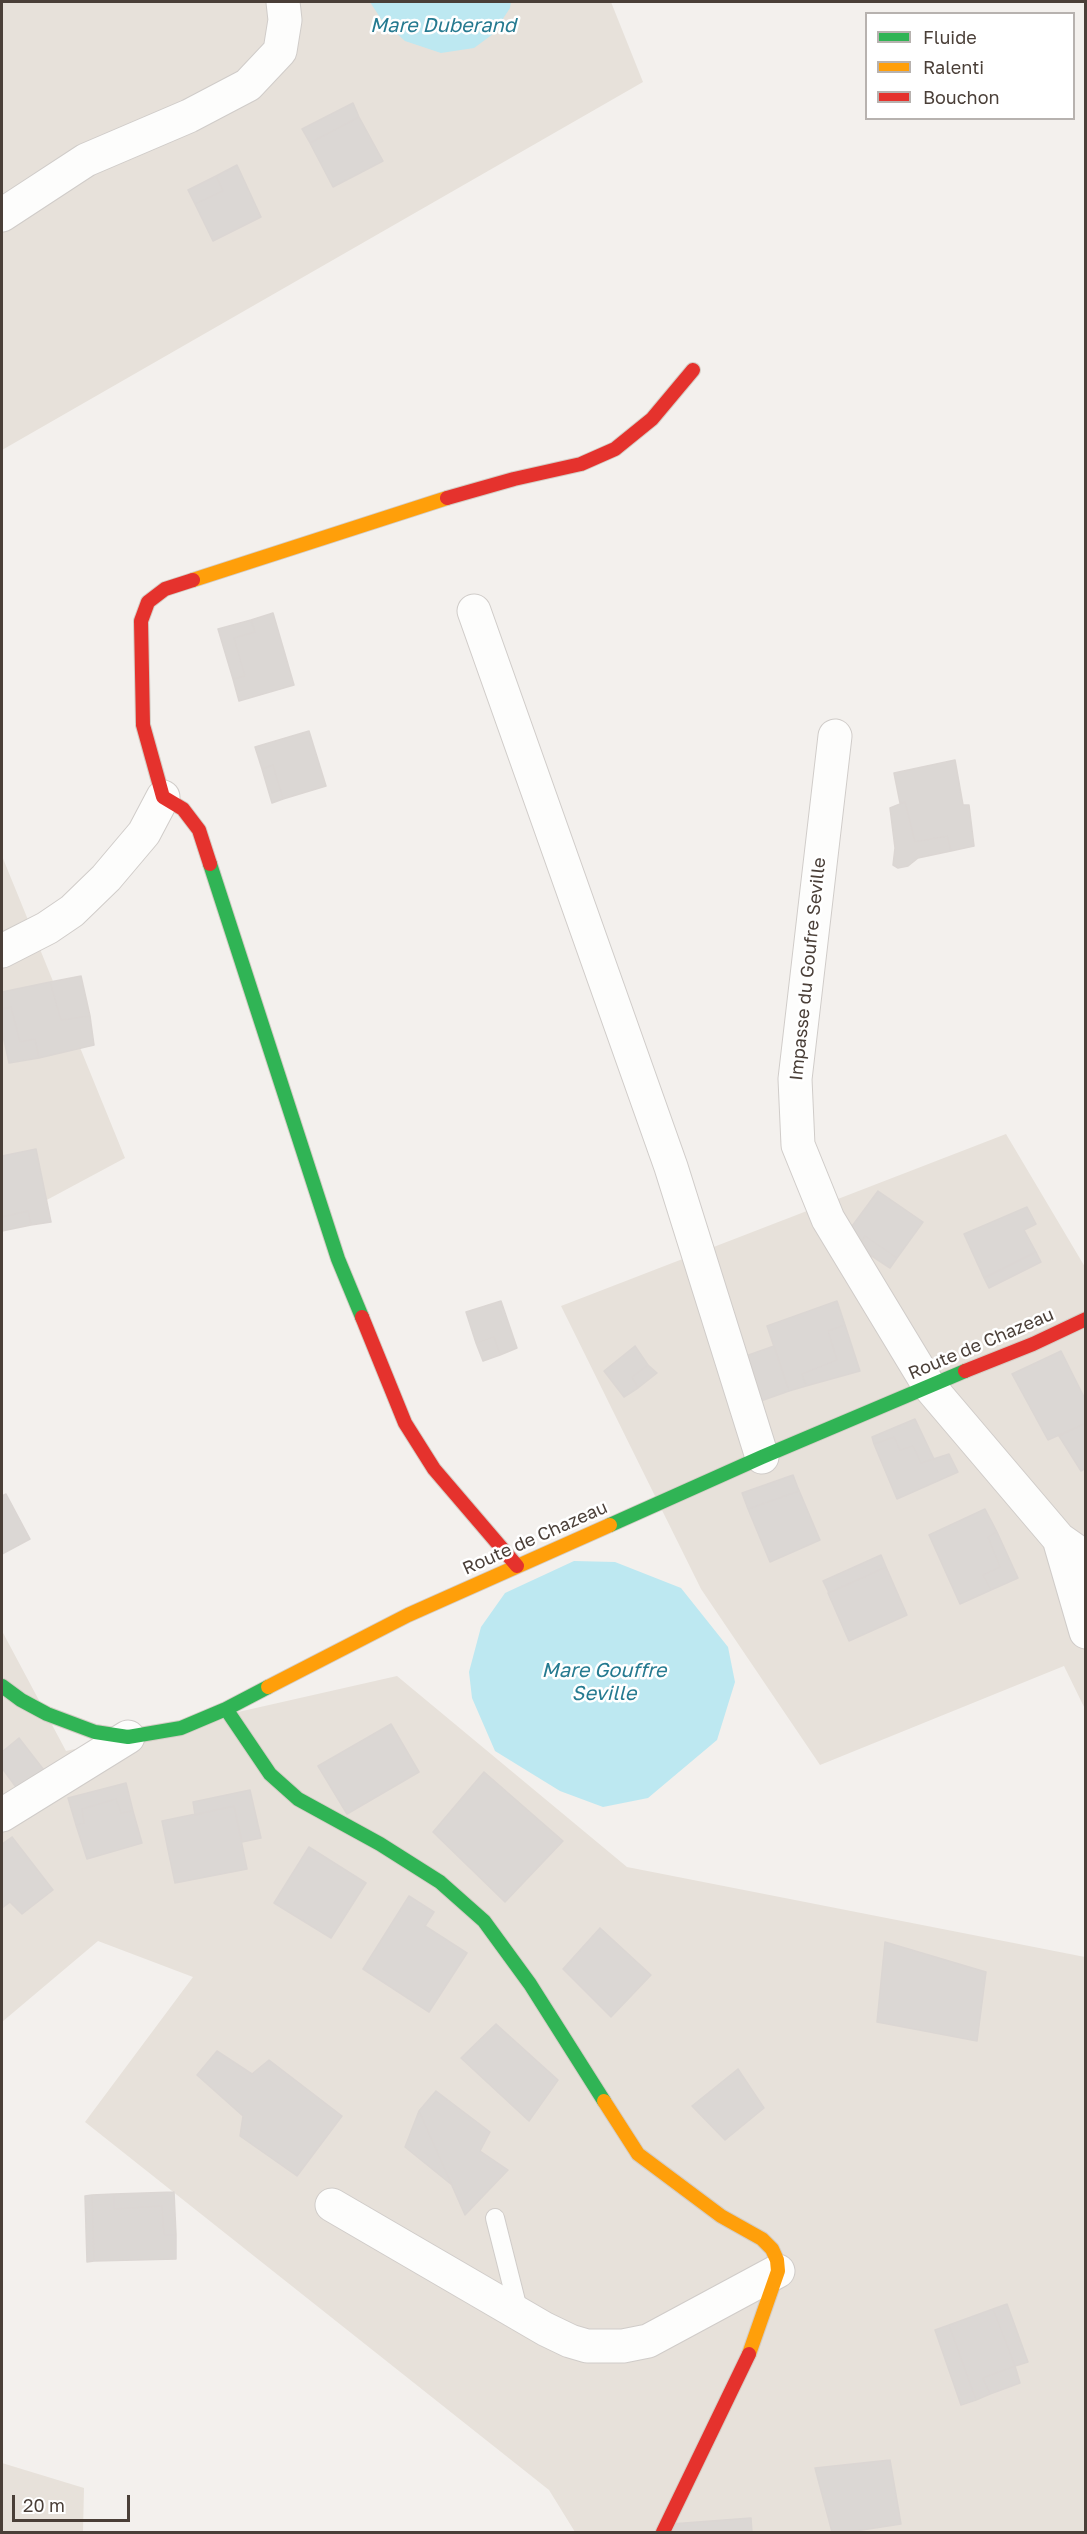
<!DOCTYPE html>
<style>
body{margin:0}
#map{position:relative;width:1087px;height:2534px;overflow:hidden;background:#f3f0ed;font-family:"Golos Text",sans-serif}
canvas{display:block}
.frame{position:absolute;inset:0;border:3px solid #4a3f38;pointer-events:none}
.legend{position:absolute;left:865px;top:12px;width:210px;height:108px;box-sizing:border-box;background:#fff;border:2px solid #b7b2af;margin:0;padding:8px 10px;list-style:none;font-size:18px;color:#4a3f38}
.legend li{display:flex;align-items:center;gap:12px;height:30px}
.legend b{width:30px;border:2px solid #b7b2af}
.scale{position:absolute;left:12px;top:2495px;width:118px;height:27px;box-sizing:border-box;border:3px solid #4a3f38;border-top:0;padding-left:8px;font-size:18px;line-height:21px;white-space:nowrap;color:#4a3f38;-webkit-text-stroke:4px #fff;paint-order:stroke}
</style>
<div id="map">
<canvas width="1087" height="2534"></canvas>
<div class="frame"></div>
<ul class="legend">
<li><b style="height:8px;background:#30b455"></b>Fluide</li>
<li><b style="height:8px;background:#ff9f0a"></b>Ralenti</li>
<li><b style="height:8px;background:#e5322d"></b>Bouchon</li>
</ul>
<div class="scale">20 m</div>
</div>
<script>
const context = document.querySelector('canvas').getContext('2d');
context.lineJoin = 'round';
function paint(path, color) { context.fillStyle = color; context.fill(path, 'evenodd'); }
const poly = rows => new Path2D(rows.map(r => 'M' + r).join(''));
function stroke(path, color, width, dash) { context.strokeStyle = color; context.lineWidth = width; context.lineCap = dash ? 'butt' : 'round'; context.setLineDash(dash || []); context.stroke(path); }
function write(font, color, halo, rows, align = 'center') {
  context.font = font + ' "Golos Text",sans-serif'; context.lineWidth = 5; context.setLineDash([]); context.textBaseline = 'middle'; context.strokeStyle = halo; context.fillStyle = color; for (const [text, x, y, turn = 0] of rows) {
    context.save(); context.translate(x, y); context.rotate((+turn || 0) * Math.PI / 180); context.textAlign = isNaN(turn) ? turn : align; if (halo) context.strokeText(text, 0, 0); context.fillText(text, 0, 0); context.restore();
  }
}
const residential = poly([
 [2,2,611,2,643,82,2,450],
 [2,856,125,1158,2,1224],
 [1006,1134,1085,1267,1085,1709,1064,1666,820,1765,701,1589,561,1306],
 [2,1631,66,1751,397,1676,627,1867,1085,1957,1085,2532,575,2532,549,2490,85,2122,193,1977,98,1941,2,2022],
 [2,2463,84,2488,83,2532,2,2532]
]);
const water = poly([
 [370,2,511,2,510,8,493,34,474,48,441,53,405,41,381,19],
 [574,1561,615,1562,681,1588,728,1647,735,1682,717,1740,648,1798,603,1807,560,1791,495,1751,472,1698,469,1672,481,1627,505,1593]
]);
const building = poly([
 [353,103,359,117,310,143,302,129,353,103],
 [359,117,383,161,333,187,310,143,359,117],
 [237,165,261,217,213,241,195,204,223,191,216,176,237,165],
 [216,176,223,191,195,204,188,190,216,176],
 [273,613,294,685,239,701,233,679,245,676,234,638,255,632,251,620,273,613],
 [251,620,255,632,234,638,245,676,233,679,218,629,251,620],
 [309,731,326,786,283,799,273,765,262,769,255,747,309,731],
 [955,760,963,805,969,805,974,846,951,851,947,836,915,842,905,802,900,803,894,773,955,760],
 [273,765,283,799,272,803,262,769,273,765],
 [905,802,915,842,947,836,951,851,918,858,908,866,898,868,893,865,895,848,890,808,905,802],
 [81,976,90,1016,61,1020,50,982,81,976],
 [50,982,61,1020,90,1016,94,1045,39,1058,35,1039,20,1042,11,1007,2,1009,2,992,50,982],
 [11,1007,20,1042,35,1039,39,1058,9,1063,2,1031,2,1009,11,1007],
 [36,1149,51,1222,31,1225,28,1211,2,1217,2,1156,36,1149],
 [878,1191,923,1222,897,1258,865,1236,858,1247,844,1237,878,1191],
 [1027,1207,1036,1224,1024,1230,1036,1252,984,1278,964,1234,1027,1207],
 [28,1211,31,1225,2,1231,2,1217,28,1211],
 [865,1236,897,1258,890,1268,858,1247,865,1236],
 [1036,1252,1041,1262,989,1288,984,1278,1036,1252],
 [501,1301,517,1348,500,1355,494,1337,476,1343,466,1312,501,1301],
 [837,1301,845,1325,828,1331,837,1360,802,1374,806,1386,789,1391,767,1326,837,1301],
 [845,1325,860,1371,806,1386,802,1374,837,1360,828,1331,845,1325],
 [494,1337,500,1355,483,1361,476,1343,494,1337],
 [635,1346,648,1365,632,1377,638,1388,624,1397,604,1371,635,1346],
 [774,1346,789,1391,758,1402,743,1357,774,1346],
 [1061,1351,1086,1401,1086,1423,1048,1440,1012,1374,1061,1351],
 [648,1365,657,1373,638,1388,632,1377,648,1365],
 [915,1419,934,1459,921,1463,913,1446,900,1450,894,1437,874,1444,872,1437,915,1419],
 [1086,1423,1086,1468,1081,1471,1059,1436,1086,1423],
 [894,1437,900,1450,913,1446,921,1463,949,1454,958,1472,897,1499,874,1444,894,1437],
 [793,1475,799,1491,748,1509,742,1493,793,1475],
 [798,1488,820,1540,770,1562,748,1509,799,1491,798,1488],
 [6,1494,30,1539,2,1554,2,1496,6,1494],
 [985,1509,997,1532,988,1537,1000,1567,983,1575,991,1590,960,1604,929,1535,985,1509],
 [997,1532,1018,1578,991,1590,983,1575,1000,1567,988,1537,997,1532],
 [881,1555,886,1567,829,1593,823,1581,881,1555],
 [886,1567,907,1615,849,1641,828,1593,886,1567],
 [391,1724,419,1772,347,1814,318,1766,391,1724],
 [19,1738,47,1774,21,1794,2,1768,2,1752,19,1738],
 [484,1772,563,1841,505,1902,433,1832,484,1772],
 [126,1783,133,1811,121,1813,116,1799,82,1809,84,1823,76,1825,68,1798,126,1783],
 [250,1790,261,1838,242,1842,234,1806,195,1815,193,1802,250,1790],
 [116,1799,121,1813,133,1811,142,1843,87,1859,76,1825,84,1823,82,1809,116,1799],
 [234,1806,247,1869,175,1883,162,1821,234,1806],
 [12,1837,53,1890,22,1914,10,1902,2,1908,2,1844,12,1837],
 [309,1847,366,1883,331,1938,274,1903,309,1847],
 [409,1896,434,1912,425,1926,467,1953,429,2012,363,1969,409,1896],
 [600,1928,651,1975,611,2017,563,1969,600,1928],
 [885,1942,986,1972,977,2041,877,2022,885,1942],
 [496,2024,558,2080,529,2121,461,2058,496,2024],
 [217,2051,252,2074,269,2060,342,2116,297,2176,240,2136,243,2116,197,2075,217,2051],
 [738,2069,764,2108,725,2140,692,2106,738,2069],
 [436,2091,490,2132,480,2151,508,2170,465,2215,419,2111,436,2091],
 [419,2111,452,2185,405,2147,419,2111],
 [174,2192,176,2235,164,2235,162,2206,114,2209,114,2194,174,2192],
 [114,2194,114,2209,162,2206,164,2235,176,2235,176,2259,94,2261,92,2195,114,2194],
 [92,2195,94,2261,87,2262,85,2196,92,2195],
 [1007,2304,1028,2362,1015,2366,993,2309,1007,2304],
 [993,2309,1015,2366,983,2378,990,2394,976,2400,949,2325,993,2309],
 [949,2325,976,2400,961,2405,935,2330,949,2325],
 [1015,2366,1020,2383,990,2394,983,2378,1015,2366],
 [890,2460,901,2524,849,2532,832,2532,815,2468,890,2460],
 [751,2518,752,2532,672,2532,671,2524,751,2518]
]);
const lane = poly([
 [495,2218,519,2313]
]);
const street = poly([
 [2,215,86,160,189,116,248,85,280,51,285,20,283,2],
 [474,611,671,1167,762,1457],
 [835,736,795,1079,798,1145,828,1219,929,1386,1059,1539,1086,1558],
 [2,951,47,928,72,911,106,878,144,833,163,797],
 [1059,1539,1086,1632],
 [2,1815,128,1737],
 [332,2205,545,2329,570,2341,587,2346,623,2346,648,2341,778,2271]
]);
const fast = poly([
 [210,864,338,1259,362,1317],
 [610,1525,762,1457,965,1371],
 [2,1686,21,1700,47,1714,95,1732,128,1737,181,1728,226,1709,268,1687],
 [226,1709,270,1774,298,1799,380,1844,440,1882,484,1921,530,1984,604,2101]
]);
const slow = poly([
 [193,580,447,498],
 [268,1687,408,1615,610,1525],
 [604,2101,638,2154,721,2216,762,2239,772,2249,777,2260,778,2271,749,2354]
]);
const jam = poly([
 [447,498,514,479,581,464,615,449,652,419,693,370],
 [193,580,165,589,148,602,141,621,143,725,163,797,183,809,199,830,210,864],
 [362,1317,405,1423,434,1469,517,1566],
 [965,1371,1033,1344,1086,1319],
 [663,2532,749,2354]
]);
const streetNames = [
 ["Impasse du Goufre Seville",808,969,-84],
 ["Route de Chazeau",981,1344,-23],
 ["Route de Chazeau",535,1538,-24]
];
const waterNames = [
 ["Mare Duberand",443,26],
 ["Mare Gouffre",604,1671],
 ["Seville",604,1694]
];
paint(residential, '#e7e1da');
paint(water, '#bde8f1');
paint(building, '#dbd7d4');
stroke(building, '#dbd6d3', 1.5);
stroke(lane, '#d0ccc9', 20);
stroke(street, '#d0ccc9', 35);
stroke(fast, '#d4cdc5', 16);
stroke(slow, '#d4cdc5', 16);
stroke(jam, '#d4cdc5', 16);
stroke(lane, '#fdfdfc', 18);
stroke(street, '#fdfdfc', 33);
stroke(fast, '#30b455', 14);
stroke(slow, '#ff9f0a', 14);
stroke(jam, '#e5322d', 14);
write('18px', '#4a3f38', '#fff', streetNames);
write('italic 20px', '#257a90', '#fff', waterNames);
</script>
